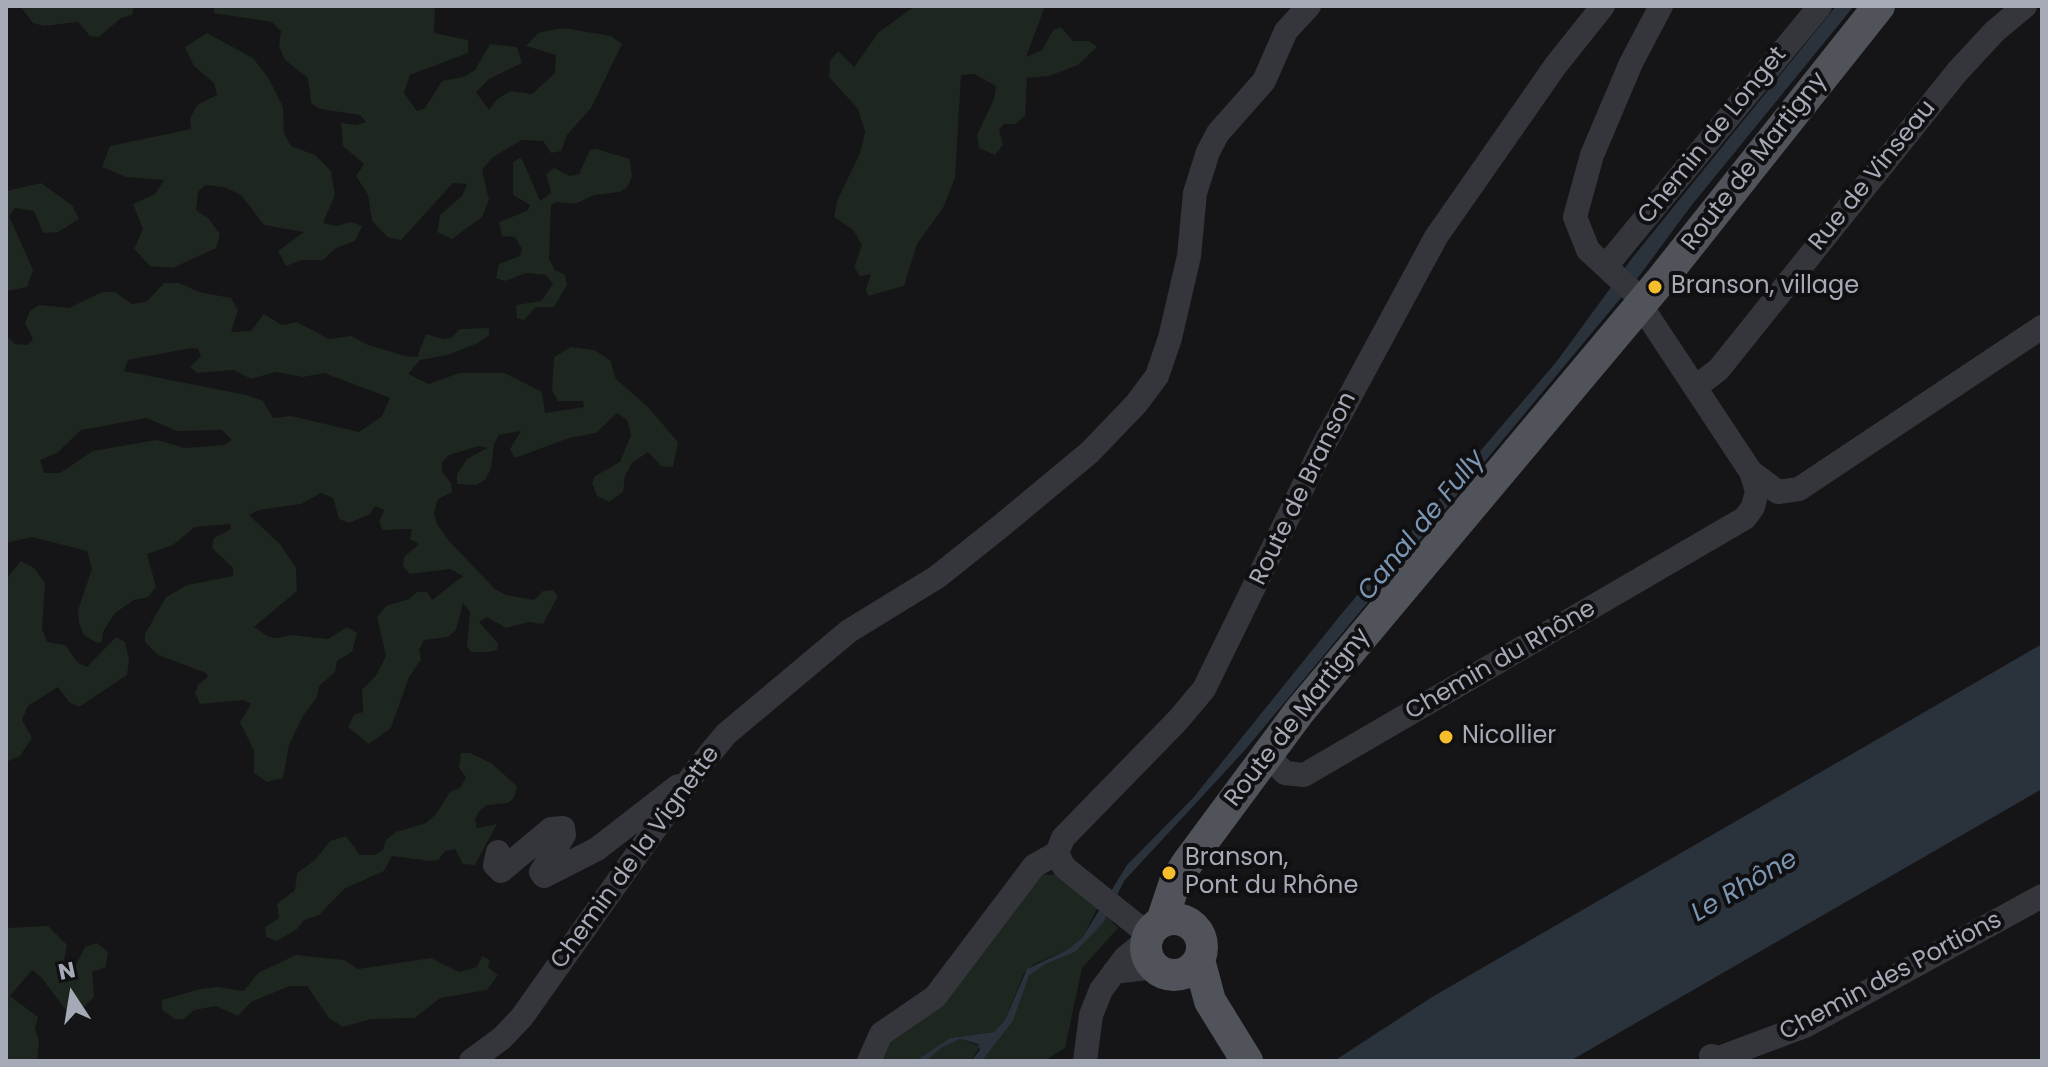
<!DOCTYPE html>
<meta charset="utf-8">
<style>
body{margin:0}
#map{position:relative;width:2048px;height:1067px;overflow:hidden;background:#151416;font-family:Poppins,sans-serif}
canvas{display:block}
.frame{position:absolute;inset:0;border:8px solid #a6aab7;pointer-events:none}
.north{position:absolute;left:32px;top:955px;width:80px;height:80px;-webkit-text-stroke:6px #100f11;paint-order:stroke;rotate:348deg;font-size:22px;font-weight:700;line-height:32px;text-align:center;color:#a6aab7}
.north::after{content:'';display:block;margin:auto;width:28px;height:36px;background:#a6aab7;clip-path:polygon(50% 0,100% 100%,50% 72%,0 100%)}
</style>
<div id="map">
<canvas width="2048" height="1067"></canvas>
<div class="frame"></div>
<div class="north">N</div>
</div>
<script>
const context = document.querySelector('canvas').getContext('2d');
context.lineJoin = 'round';
function paint(path, color) { context.fillStyle = color; context.fill(path, 'evenodd'); }
const poly = rows => new Path2D(rows.map(r => 'M' + r).join(''));
function stroke(path, color, width, dash) { context.strokeStyle = color; context.lineWidth = width; context.lineCap = dash ? 'butt' : 'round'; context.setLineDash(dash || []); context.stroke(path); }
function write(font, color, halo, rows, align = 'center') {
  context.font = font + ' Poppins,sans-serif'; context.lineWidth = 8; context.setLineDash([]); context.textBaseline = 'middle'; context.strokeStyle = halo; context.fillStyle = color; for (const [text, x, y, turn = 0] of rows) {
    context.save(); context.translate(x, y); context.rotate((+turn || 0) * Math.PI / 180); context.textAlign = isNaN(turn) ? turn : align; if (halo) context.strokeText(text, 0, 0); context.fillText(text, 0, 0); context.restore();
  }
}
const green = poly([
 [20,6,134,6,134,7,132,15,121,18,99,37,90,36,78,22,44,26,33,23],
 [214,6,435,6,434,33,468,40,468,53,410,75,404,93,417,111,425,108,442,81,463,77,475,70,490,44,517,47,522,63,489,79,476,92,489,110,497,99,511,91,532,94,555,73,556,55,526,46,538,33,563,28,611,36,622,44,591,108,567,135,561,151,551,153,543,141,522,140,493,157,482,170,489,200,482,217,452,239,437,232,440,215,462,196,467,184,453,183,401,240,389,238,372,221,368,195,356,176,364,164,343,146,341,123,356,125,366,122,360,115,320,109,311,103,308,78,285,60,279,47,281,31,272,22,214,13],
 [915,6,1045,6,1026,57,1042,50,1053,30,1061,27,1073,41,1089,41,1097,47,1078,65,1049,76,1027,78,1025,116,1015,124,1004,124,999,130,1003,145,995,155,979,148,977,135,994,99,996,86,974,74,961,75,955,178,943,208,917,244,904,286,868,296,866,289,871,274,860,276,854,267,862,245,853,230,834,217,837,201,860,153,865,132,858,109,829,77,830,61,838,51,854,67,879,32],
 [207,33,253,58,269,79,283,107,284,133,291,146,315,155,331,171,335,195,323,223,336,226,350,222,362,226,355,241,336,248,323,260,302,260,286,266,278,251,304,232,264,225,241,195,224,187,206,185,198,192,196,210,208,218,220,234,216,248,173,268,150,266,134,249,143,229,133,204,155,194,164,180,126,177,102,167,110,146,191,129,190,119,197,105,217,95,214,83,194,66,185,47],
 [596,149,630,159,632,177,627,187,620,192,594,195,575,204,556,202,551,205,549,259,555,270,565,275,567,285,554,307,536,307,524,320,517,318,516,305,541,301,553,284,546,275,526,273,505,281,496,278,499,264,520,256,522,249,515,237,502,236,499,222,527,211,530,205,513,195,513,162,520,158,523,161,540,201,551,193,546,174,554,168,570,176,579,174,590,150],
 [41,183,72,205,79,219,58,232,43,233,34,211,15,208,9,216,33,270,27,287,6,291,6,191],
 [164,283,179,283,199,292,231,298,238,310,231,332,251,331,264,314,282,325,297,322,329,339,351,336,368,345,405,356,417,357,426,334,443,339,451,338,460,329,489,328,489,335,478,343,448,355,420,360,408,374,429,384,459,373,505,373,542,392,545,413,584,407,583,401,558,401,552,390,554,357,571,347,594,350,610,360,616,379,648,407,678,442,673,467,661,466,648,452,632,463,625,476,623,492,609,502,597,496,592,483,595,476,620,462,631,435,627,420,617,413,596,433,569,438,515,458,510,449,521,431,499,435,494,444,491,469,485,480,476,485,457,484,457,474,467,459,487,448,479,446,449,455,442,462,442,472,451,483,452,492,438,499,434,512,437,524,449,541,495,589,506,595,534,600,543,591,553,590,558,596,543,624,529,622,506,628,487,617,479,622,498,643,497,650,488,652,471,652,467,646,470,612,463,603,456,630,448,637,424,640,419,650,421,659,409,677,391,728,369,744,348,727,354,715,363,712,362,690,377,674,386,656,377,617,386,606,409,599,417,592,427,592,432,600,463,576,450,569,410,574,403,566,404,557,419,544,410,539,412,529,383,530,379,522,384,510,375,506,370,514,349,523,339,519,333,498,321,493,301,504,259,510,249,515,280,544,296,568,297,591,254,627,269,637,278,638,291,635,328,639,347,627,357,633,352,652,337,661,335,672,319,686,317,697,303,716,289,745,283,778,267,782,254,773,254,751,240,722,251,704,244,700,200,704,195,693,198,685,208,677,206,673,158,655,145,642,145,634,166,597,187,585,233,576,233,568,212,548,214,538,231,529,230,524,195,527,173,545,147,554,156,587,148,597,134,600,115,613,103,632,102,642,97,643,84,635,79,623,78,610,92,569,87,551,32,537,6,543,6,335,15,344,28,345,33,339,25,323,30,311,39,305,69,308,102,292,115,292,132,304,146,302],
 [191,348,198,349,201,356,190,367,197,373,233,370,251,379,275,372,303,377,324,373,390,398,382,416,359,432,291,416,273,418,263,401,247,395,124,371,128,360],
 [146,418,177,431,222,430,232,440,224,445,185,448,157,440,127,445,93,451,60,473,44,473,40,460,57,453,81,430],
 [21,561,34,568,45,583,42,629,47,642,65,645,78,663,87,667,116,637,125,642,129,660,127,675,79,707,69,702,58,687,28,706,22,720,32,738,20,756,6,762,6,579],
 [461,753,470,753,491,763,517,786,514,798,508,803,487,805,479,811,475,820,477,828,497,824,475,865,463,864,455,849,445,851,438,860,430,861,392,856,384,871,344,889,319,915,304,920,297,929,277,941,266,937,265,927,279,918,277,904,295,890,297,873,315,860,330,841,346,836,360,855,374,855,383,850,386,840,396,832,426,823,436,814,450,792,460,788,466,778,459,767],
 [1037,874,1056,875,1098,907,1082,938,1067,950,1034,964,1024,973,1005,1020,994,1032,950,1038,915,1061,876,1061,884,1043],
 [1107,916,1118,928,1082,968,1065,1048,1044,1061,982,1061,1013,1021,1029,976,1044,965,1075,952],
 [48,926,67,945,64,961,75,966,85,947,97,943,108,952,106,967,92,972,94,997,81,1010,65,1009,41,977,32,970,10,996,38,1017,35,1029,39,1041,37,1061,6,1061,6,928],
 [296,955,344,960,358,969,431,958,459,972,477,967,482,956,490,960,488,967,498,975,487,990,440,998,415,1018,371,1019,343,1027,329,1018,307,986,290,986,251,1002,238,1016,216,1006,194,1010,184,1019,175,1019,162,1010,162,1000,200,989,217,987,244,991,258,973],
 [960,1039,980,1046,971,1061,926,1061,940,1048]
]);
const water = poly([
 [1836,6,1854,6,1691,206,1640,275,1245,750,1124,881,1103,923,1075,952,1044,965,1029,976,1013,1021,982,1061,971,1061,980,1050,978,1044,960,1039,941,1048,926,1061,915,1061,950,1038,994,1032,1005,1020,1027,969,1067,950,1082,938,1127,865,1193,798,1343,612,1557,361,1633,257],
 [2042,644,2042,789,1570,1061,1334,1061,1432,997]
]);
const minor = poly([
 [1606,266,1820,6],
 [1643,301,1588,250,1575,217,1592,155,1631,63,1661,6],
 [1696,387,1719,369,1957,72,1995,31,2025,6],
 [1751,472,1778,492,1799,489,2042,327],
 [1267,755,1285,773,1304,775,1745,518,1753,507,1757,491,1751,472,1640,304],
 [498,852,495,865,501,871,551,829,563,828,564,835,541,872,544,876,597,849,678,786],
 [1149,935,1064,867,1057,853,1063,838,1178,720,1204,689,1321,450,1436,237,1556,65,1603,6],
 [1114,972,1154,967],
 [1711,1056,1719,1058,1805,1026,2042,896],
 [471,1061,502,1038,522,1017,698,768,726,734,849,631,937,577,1001,526,1090,452,1136,404,1157,376,1170,338,1189,256,1195,193,1208,152,1218,133,1264,81,1286,31,1309,6],
 [869,1061,881,1034,935,997,1034,866,1057,853],
 [1085,1061,1091,1015,1101,990,1125,958,1147,940]
]);
const major = poly([
 '1146 947a28 28 0 1 1 56 0a28 28 0 1 1-56 0Z',
 [1162,921,1175,882,1188,862,1299,712,1662,279,1879,6],
 [1199,960,1210,1001,1247,1061]
]);
const markers = [
 [1655,287,8,"#f7be2b"],
 [1446,737,8,"#f7be2b"],
 [1169,873,8,"#f7be2b"]
];
const streetNames = [
 ["Chemin de Longet",1713,136,-51],
 ["Route de Martigny",1755,162,-52],
 ["Rue de Vinseau",1873,176,-51],
 ["Route de Branson",1304,489,-64],
 ["Chemin du Rhône",1501,661,-30],
 ["Route de Martigny",1298,718,-52],
 ["Chemin de la Vignette",636,858,-54],
 ["Chemin des Portions",1891,977,-28]
];
const poiNames = [
 ["Branson, village",1671,287],
 ["Nicollier",1462,737],
 ["Branson,",1185,859],
 ["Pont du Rhône",1185,887]
];
const waterNames = [
 ["Canal de Fully",1422,526,-51],
 ["Le Rhône",1745,887,-30]
];
paint(green, '#1e2620');
paint(water, '#2a323b');
stroke(minor, '#35363c', 24);
stroke(major, '#51535b', 32);
for (const [x, y, r, color] of markers) { const dot = new Path2D(); dot.arc(x, y, r, 0, 2 * Math.PI); context.fillStyle = color; context.fill(dot); stroke(dot, '#100f11', 3); }
write('24px', '#a6aab7', '#100f11', streetNames);
write('24px', '#a6aab7', '#100f11', poiNames, 'left');
write('italic 26px', '#7b96b3', '#100f11', waterNames);
</script>
